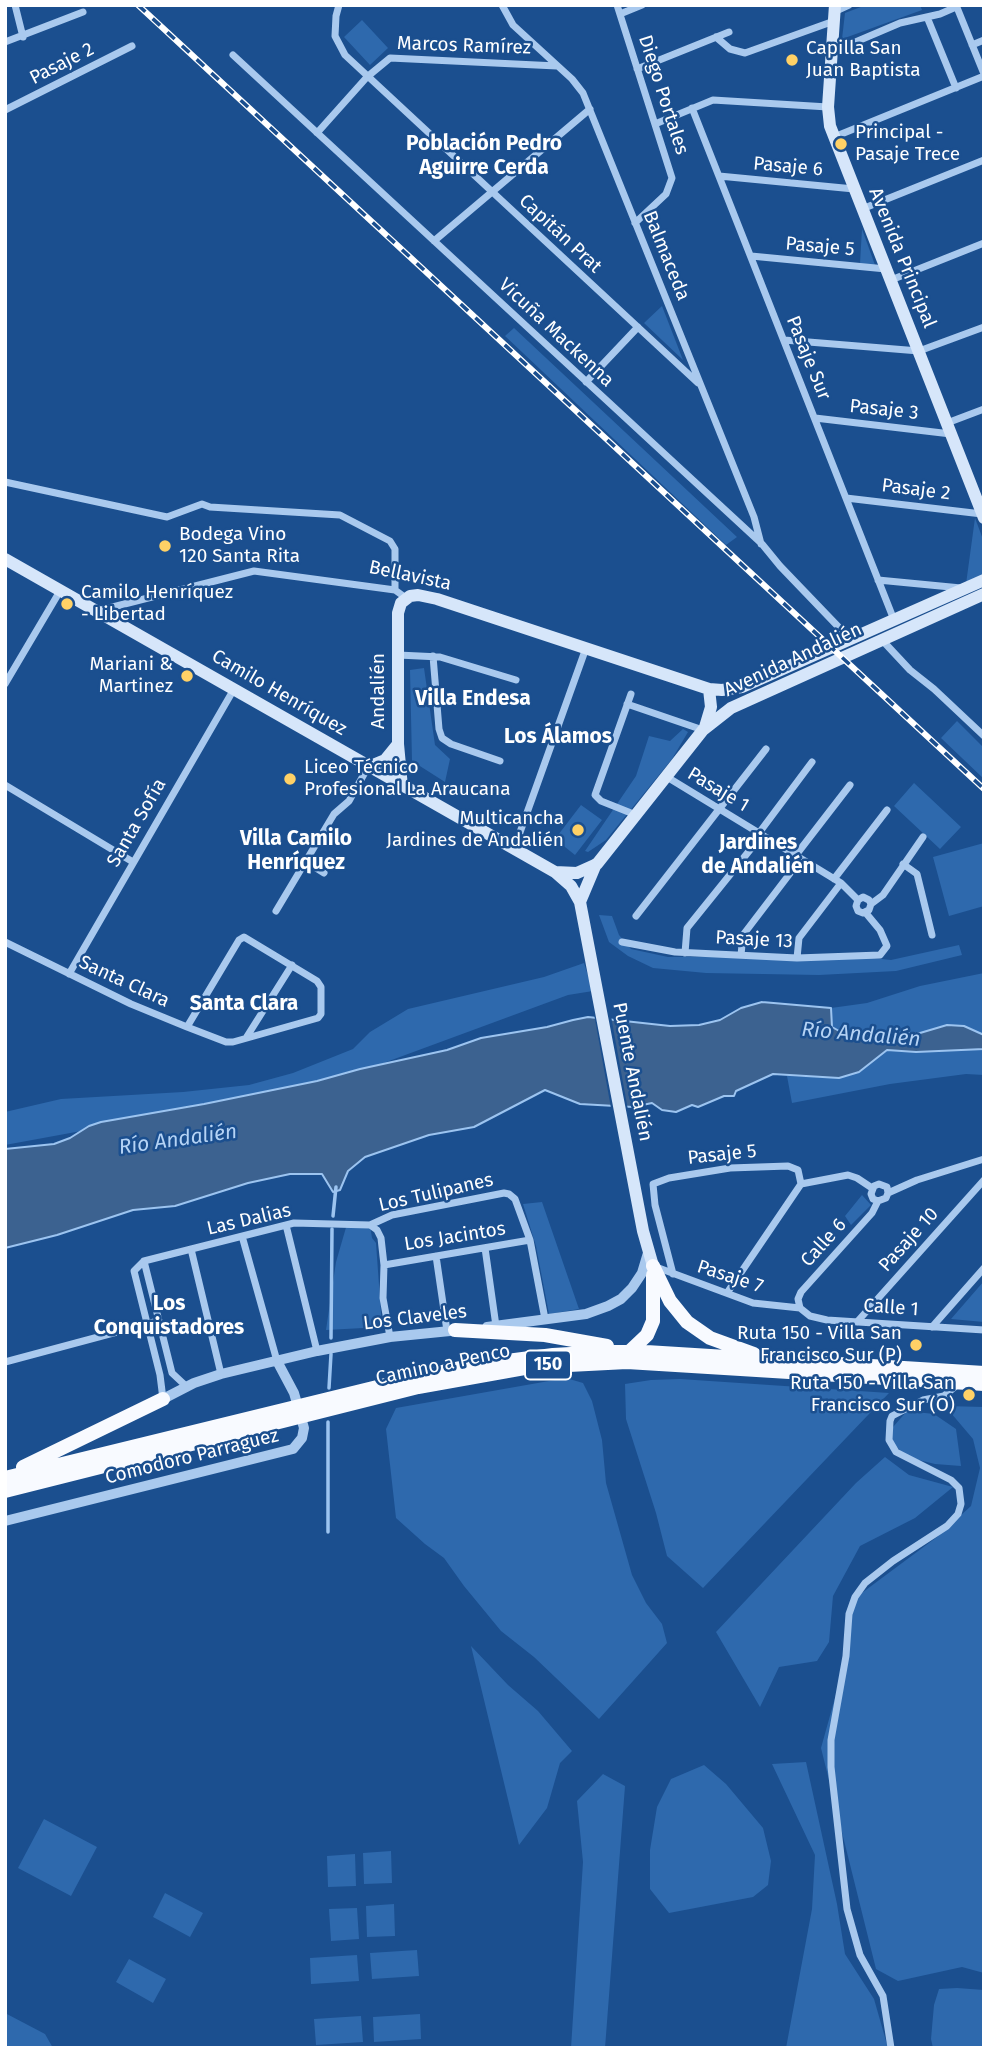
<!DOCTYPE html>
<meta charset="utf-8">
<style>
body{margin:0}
#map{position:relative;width:989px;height:2053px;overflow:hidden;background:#1b4f8f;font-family:"Fira Sans",sans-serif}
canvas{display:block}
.frame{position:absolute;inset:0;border:7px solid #fff;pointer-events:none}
</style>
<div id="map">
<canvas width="989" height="2053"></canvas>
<div class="frame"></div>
</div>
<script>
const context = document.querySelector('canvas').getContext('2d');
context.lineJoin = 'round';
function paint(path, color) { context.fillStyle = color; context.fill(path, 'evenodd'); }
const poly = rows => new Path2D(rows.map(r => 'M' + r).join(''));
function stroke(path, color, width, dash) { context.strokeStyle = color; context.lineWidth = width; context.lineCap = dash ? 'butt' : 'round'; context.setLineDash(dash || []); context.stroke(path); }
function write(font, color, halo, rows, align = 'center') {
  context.font = font + ' "Fira Sans",sans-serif'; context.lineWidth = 5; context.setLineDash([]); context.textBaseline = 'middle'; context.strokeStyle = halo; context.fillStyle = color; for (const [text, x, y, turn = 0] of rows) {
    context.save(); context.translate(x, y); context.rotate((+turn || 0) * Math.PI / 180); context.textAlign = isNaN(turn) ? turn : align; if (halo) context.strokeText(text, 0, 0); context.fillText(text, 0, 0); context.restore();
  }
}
const green = poly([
 [866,5,920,5,922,10,842,39,845,13],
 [362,20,388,48,370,65,344,37],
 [862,229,875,265,860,264],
 [662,306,683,360,644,323],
 [514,328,737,537,726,545,505,336],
 [975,518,984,542,984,576,966,584],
 [424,668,435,745,450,759,445,782,412,761,410,670],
 [957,721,984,748,984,779,941,738],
 [683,729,688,732,672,759,606,840,588,852,585,851,636,776,649,736,670,741],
 [914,783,961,827,940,849,894,806],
 [581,805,602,820,575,855,555,839],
 [984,843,984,906,949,916,933,857],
 [599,915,612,916,619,935,631,949,668,957,854,956,891,960,959,945,962,955,896,971,819,975,706,973,653,968,628,956,609,942],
 [584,963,593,991,568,995,351,1075,141,1120,5,1145,5,1112,61,1099,183,1092,249,1085,293,1073,353,1049,370,1032,408,1009,544,977],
 [984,973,984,1035,969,1028,947,1025,920,1033,890,1036,848,1036,832,1028,831,1008,867,1003,920,986],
 [968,1048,984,1049,984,1075,966,1074,890,1084,792,1103,787,1076,839,1078,859,1072,887,1050,916,1052],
 [862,1195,871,1205,851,1225,845,1216],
 [542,1202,579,1309,549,1314,536,1246,523,1204],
 [347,1224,370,1225,372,1238,376,1243,382,1327,326,1330,336,1262],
 [984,1281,984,1322,951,1319],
 [566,1378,583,1383,592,1401,602,1440,606,1483,632,1575,646,1603,662,1624,667,1643,599,1719,534,1657,501,1631,464,1586,444,1558,425,1544,396,1518,386,1429,396,1408],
 [680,1379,889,1393,703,1588,667,1556,656,1513,626,1419,625,1384,651,1380],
 [945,1406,984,1407,984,1973,962,1967,898,1981,876,1969,821,1748,843,1669,851,1601,937,1537,971,1506,980,1468,973,1439],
 [907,1411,934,1414,956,1429,961,1466,935,1464,906,1457,886,1435],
 [885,1457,909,1475,953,1487,915,1518,860,1546,833,1596,829,1642,817,1661,779,1667,760,1707,716,1632,856,1483],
 [471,1646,508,1685,538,1711,572,1751,560,1763,547,1808,519,1845],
 [806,1762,837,1904,845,1954,874,1999,888,2048,786,2048,812,1909,815,1855,772,1764],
 [704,1765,726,1784,763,1828,771,1861,768,1885,753,1897,669,1913,650,1889,650,1850,657,1807,671,1779],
 [603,1774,625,1786,605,2048,571,2048,583,1862,577,1801],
 [44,1819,97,1847,71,1896,18,1868],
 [391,1851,392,1883,364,1884,363,1853],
 [355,1854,356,1886,328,1887,327,1856],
 [165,1893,203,1913,190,1937,153,1917],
 [394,1904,395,1936,367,1937,366,1906],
 [357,1908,359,1939,331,1941,329,1909],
 [417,1950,419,1976,372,1979,370,1953],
 [357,1955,359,1981,311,1984,310,1958],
 [129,1959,166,1979,153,2003,116,1982],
 [957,1988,984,1990,984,2048,933,2048,931,2039,934,2005,939,1989],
 [5,2013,45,2034,53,2048,5,2048],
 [420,2014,421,2039,374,2042,373,2017],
 [361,2016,363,2042,316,2045,314,2019]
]);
const water = poly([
 [762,1002,831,1008,832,1027,848,1036,920,1033,947,1025,964,1026,984,1035,984,1049,916,1052,887,1050,859,1072,839,1078,773,1074,736,1091,734,1096,724,1096,698,1107,692,1105,676,1112,662,1110,652,1103,633,1107,580,1104,545,1090,474,1127,429,1135,365,1157,348,1171,340,1190,333,1192,322,1174,290,1174,248,1183,175,1206,133,1210,57,1235,5,1248,5,1149,54,1144,70,1138,89,1126,101,1122,204,1104,317,1081,360,1069,447,1050,481,1038,547,1027,573,1020,588,1017,670,1026,699,1025,720,1020,741,1008,762,1002]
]);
const pier = poly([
 [594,1014,611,1016,628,1110,611,1108]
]);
const stream = poly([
 [333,1216,336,1187],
 [331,1338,332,1229],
 [329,1388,331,1354],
 [328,1532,328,1422]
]);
const minor = poly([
 [15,5,23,37],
 [339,5,336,16,335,36,345,55,698,383],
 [502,5,513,25,572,79,583,93,754,517,761,544],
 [617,5,672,178,666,194,635,223],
 [956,5,984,74],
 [836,11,849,5],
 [620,14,642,5],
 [927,17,956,88],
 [716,37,730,49,745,53,834,21],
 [5,42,83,12],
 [972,45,984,40],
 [832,52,900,23,940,14,956,7],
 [233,55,762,544,780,566,851,640],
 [637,69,729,32],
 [692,108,894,620],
 [5,110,132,46],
 [655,124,713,100,828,107],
 [317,133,367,77,390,58,557,66],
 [834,137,984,76],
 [719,176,854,189],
 [862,209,984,160],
 [434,241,590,109],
 [751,256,886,269],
 [891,280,984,243],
 [784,340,919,351,984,327],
 [586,382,638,327],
 [815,418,951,434],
 [947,423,984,409],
 [5,482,167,517,202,504,210,507,340,515,390,541,395,549,395,590],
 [846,498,982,514],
 [878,580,961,588],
 [97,611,254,571,395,590,406,598],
 [882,640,910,670,934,689,984,736],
 [398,655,440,657,516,680],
 [433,656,439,729,442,738,451,744,500,761],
 [5,684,60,591],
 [631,694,595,795,601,801,636,815],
 [627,704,703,730],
 [667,777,841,883,858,900,856,906,858,911,863,913,869,910,871,904,869,900,863,897,858,900],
 [5,785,133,862],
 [759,833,812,762],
 [514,849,586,648],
 [796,855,850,785],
 [305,861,324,873],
 [903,864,917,874,932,935],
 [834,879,887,810],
 [871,904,883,895,923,837],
 [276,911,334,814,349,801,368,767],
 [636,916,766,749],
 [5,942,131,1004,187,1027,226,1042,233,1042,318,1018,321,1014,321,987,317,981,244,937,239,940,187,1027],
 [622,942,675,952,797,958,880,955,887,946,880,930,865,912],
 [685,953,687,928,762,835],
 [741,955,743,935,801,859],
 [797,958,799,938,841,883],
 [69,974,234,689],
 [246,1038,292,965],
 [801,1184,848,1175,857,1178,872,1188],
 [888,1193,917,1180,984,1159],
 [286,1225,317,1351],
 [370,1225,392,1215,504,1193,509,1194,515,1199,530,1240,545,1319],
 [242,1236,277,1361],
 [485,1248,496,1326],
 [191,1249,221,1374],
 [436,1256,447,1331],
 [144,1261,172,1373,187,1387],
 [384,1265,530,1240],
 [656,1267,753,1303,800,1308],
 [673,1274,655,1205,653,1184,669,1178,730,1168,788,1166,798,1170,801,1184],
 [727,1293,801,1184],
 [800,1308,798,1299,801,1292,872,1213,878,1201,886,1198,888,1193,887,1187,879,1184,874,1186,871,1194,873,1199,878,1201],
 [800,1308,810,1316,827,1320,984,1330],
 [857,1322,984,1180],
 [932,1327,984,1268],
 [5,1362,158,1321],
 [163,1399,160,1375,134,1271,144,1261,294,1223,370,1225,377,1230,381,1238,384,1265,383,1298,390,1337],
 [891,2048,883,1996,860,1955,847,1909,831,1767,831,1740,846,1656,849,1614,855,1597,865,1583,893,1561,947,1526,958,1514,961,1504,959,1488,951,1480,896,1452,889,1440,890,1421,892,1416,923,1400,944,1396,958,1384]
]);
const tertiary = poly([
 [487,1327,586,1314,608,1306,621,1299,632,1288,642,1273,648,1253],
 [163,1399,194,1383,221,1374,317,1351,390,1337,460,1330],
 [5,1521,293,1449,302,1438,304,1428,294,1393,277,1361]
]);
const secondary = poly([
 [835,5,828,107,830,126,984,518],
 [5,559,555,872,571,886,580,902,643,1231,653,1266],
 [705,727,711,707,709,689],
 [368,767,385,760,398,744],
 [402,787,398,744,398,613,401,603,410,596,418,595,437,599,709,689,722,690,742,687,984,580],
 [555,872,577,873,597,864,703,730,731,708,984,594],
 [580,902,596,864]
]);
const trunk = poly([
 [653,1266,670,1301,687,1322,710,1338,754,1354],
 [455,1330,545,1335,607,1346],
 [629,1352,647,1335,653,1321,653,1275],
 [23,1467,163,1399],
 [5,1478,410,1379,469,1366,553,1355,606,1352,646,1352,984,1373],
 [5,1491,418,1387,530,1367,627,1362,984,1384]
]);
const rail = poly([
 [138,5,984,789]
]);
const markers = [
 [792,60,7,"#ffd166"],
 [841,144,7,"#ffd166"],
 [165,546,7,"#ffd166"],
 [67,604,7,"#ffd166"],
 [187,676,7,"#ffd166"],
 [290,779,7,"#ffd166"],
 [578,830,7,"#ffd166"],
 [916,1345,7,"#ffd166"],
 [969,1395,7,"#ffd166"]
];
const shields = [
 [548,1365,46]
];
const shieldNames = [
 ["150",548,1365]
];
const streetNames = [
 ["Marcos Ramírez",464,46,2],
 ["Pasaje 2",62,64,-27],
 ["Diego Portales",663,95,72],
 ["Pasaje 6",788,167,5],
 ["Capitán Prat",560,234,43],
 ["Pasaje 5",820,247,5],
 ["Balmaceda",666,256,68],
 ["Avenida Principal",902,258,68],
 ["Vicuña Mackenna",556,333,43],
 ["Pasaje Sur",808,358,68],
 ["Pasaje 3",884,410,6],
 ["Pasaje 2",916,490,7],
 ["Bellavista",410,576,12],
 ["Avenida Andalién",793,660,-25],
 ["Andalién",379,691,-90],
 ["Camilo Henríquez",279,693,30],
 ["Pasaje 1",718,790,31],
 ["Santa Sofía",137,823,-60],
 ["Pasaje 13",754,940,3],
 ["Santa Clara",124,982,25],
 ["Puente Andalién",632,1072,79],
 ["Pasaje 5",722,1155,-6],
 ["Los Tulipanes",436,1193,-13],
 ["Las Dalias",249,1220,-13],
 ["Los Jacintos",455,1237,-9],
 ["Pasaje 10",909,1240,-48],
 ["Calle 6",824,1243,-48],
 ["Pasaje 7",730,1277,18],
 ["Calle 1",891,1308,4],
 ["Los Claveles",415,1318,-7],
 ["Camino a Penco",443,1365,-12],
 ["Comodoro Parraguez",192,1457,-14]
];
const poiNames = [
 ["Capilla San",806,49],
 ["Juan Baptista",806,71],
 ["Principal -",855,133],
 ["Pasaje Trece",855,155],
 ["Bodega Vino",179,535],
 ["120 Santa Rita",179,557],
 ["Camilo Henríquez",81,593],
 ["- Libertad",81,615],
 ["Mariani &",173,665,"right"],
 ["Martinez",173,687,"right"],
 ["Liceo Técnico",304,768],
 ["Profesional La Araucana",304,790],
 ["Multicancha",564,819,"right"],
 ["Jardines de Andalién",564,841,"right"],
 ["Ruta 150 - Villa San",902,1334,"right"],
 ["Francisco Sur (P)",902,1356,"right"],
 ["Ruta 150 - Villa San",955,1384,"right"],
 ["Francisco Sur (O)",955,1406,"right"]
];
const neighbourhoodNames = [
 ["Población Pedro",484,144],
 ["Aguirre Cerda",484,168],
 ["Villa Endesa",473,699],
 ["Los Álamos",558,737],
 ["Villa Camilo",296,839],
 ["Henríquez",296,863],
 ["Jardines",758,843],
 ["de Andalién",758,867],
 ["Santa Clara",244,1004],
 ["Los",169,1304],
 ["Conquistadores",169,1328]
];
const waterNames = [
 ["Río Andalién",861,1035,5],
 ["Río Andalién",178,1140,-8]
];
paint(green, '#2e69ad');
paint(water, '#3c6290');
stroke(water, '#9cc4f0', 2);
paint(pier, '#1b4f8f');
stroke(stream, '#9cc4f0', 3.5);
stroke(minor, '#a9c9ee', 7);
stroke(tertiary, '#a9c9ee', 10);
stroke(secondary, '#d6e6fa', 12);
stroke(trunk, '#f8faff', 14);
stroke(rail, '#fff', 6);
stroke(rail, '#1b4f8f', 3.5, [10]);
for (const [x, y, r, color] of markers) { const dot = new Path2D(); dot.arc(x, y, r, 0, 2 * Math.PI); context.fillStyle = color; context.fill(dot); stroke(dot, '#1b4f8f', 2.5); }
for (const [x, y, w] of shields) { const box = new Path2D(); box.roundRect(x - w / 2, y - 14.5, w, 29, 5); context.fillStyle = '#1b4f8f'; context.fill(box); stroke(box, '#fff', 2); }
write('bold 18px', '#fff', null, shieldNames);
write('19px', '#fff', '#1b4f8f', streetNames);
write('19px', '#fff', '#1b4f8f', poiNames, 'left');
write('bold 21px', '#fff', '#1b4f8f', neighbourhoodNames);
write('italic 21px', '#b5d3f5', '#1b4f8f', waterNames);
</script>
